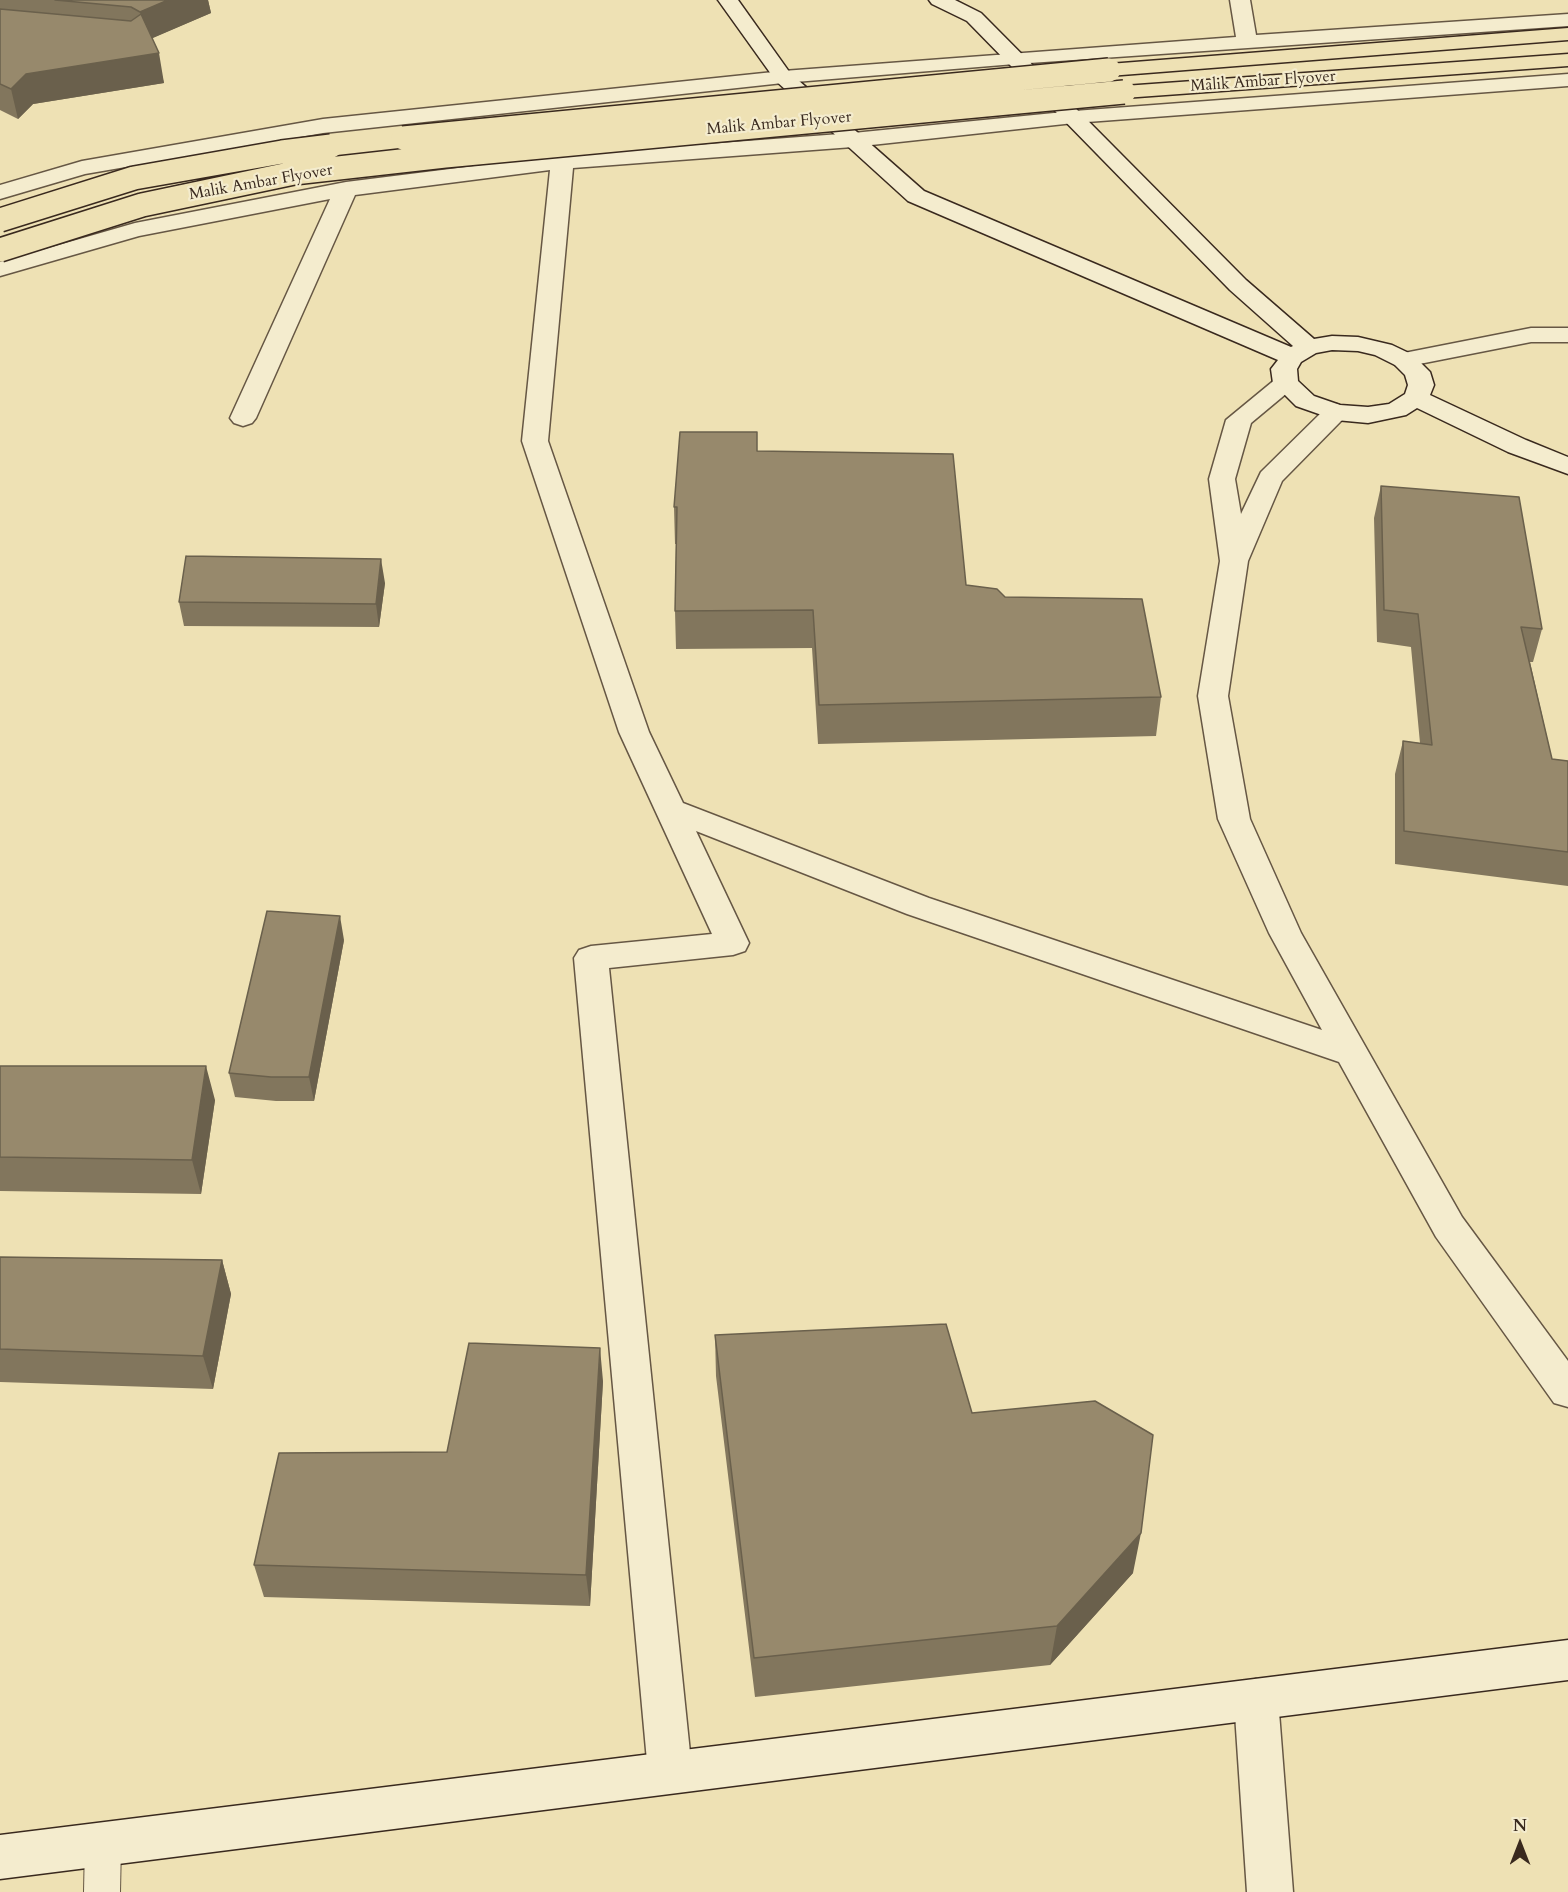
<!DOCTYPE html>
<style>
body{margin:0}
#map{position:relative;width:1568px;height:1892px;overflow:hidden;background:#eee1b4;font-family:Cardo,serif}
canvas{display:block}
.north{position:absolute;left:1490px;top:1814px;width:60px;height:60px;-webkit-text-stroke:4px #f4ecce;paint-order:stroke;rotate:0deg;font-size:16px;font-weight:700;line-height:24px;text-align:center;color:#39291e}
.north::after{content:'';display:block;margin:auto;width:21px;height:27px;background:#39291e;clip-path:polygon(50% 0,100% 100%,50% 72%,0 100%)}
</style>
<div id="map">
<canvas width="1568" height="1892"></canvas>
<div class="north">N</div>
</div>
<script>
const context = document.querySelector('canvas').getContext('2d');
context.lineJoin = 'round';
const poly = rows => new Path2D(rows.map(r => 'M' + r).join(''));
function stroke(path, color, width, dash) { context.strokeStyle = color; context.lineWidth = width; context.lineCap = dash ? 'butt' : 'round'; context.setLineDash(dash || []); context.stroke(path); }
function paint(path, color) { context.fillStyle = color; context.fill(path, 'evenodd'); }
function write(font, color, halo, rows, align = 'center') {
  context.font = font + ' Cardo,serif'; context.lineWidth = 4.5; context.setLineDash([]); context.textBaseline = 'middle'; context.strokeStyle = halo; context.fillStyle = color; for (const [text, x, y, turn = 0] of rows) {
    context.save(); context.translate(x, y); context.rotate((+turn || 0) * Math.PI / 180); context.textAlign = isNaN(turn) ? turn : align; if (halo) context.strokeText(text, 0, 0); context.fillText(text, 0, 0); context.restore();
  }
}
const lane = poly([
 [103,1827,115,1832,121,1844,120,1892,84,1892,85,1844,91,1832,103,1827]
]);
const street = poly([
 [1230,0,1250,0,1256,35,1568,14,1568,26,1015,64,783,83,323,133,85,174,0,199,0,185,82,161,323,119,783,71,1236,37,1230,0],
 [1568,74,1568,86,1074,123,853,147,573,168,548,441,649,732,683,803,929,898,1322,1030,1269,933,1218,819,1198,696,1220,561,1209,479,1226,420,1277,378,1286,375,1295,378,1299,383,1251,423,1235,479,1241,514,1261,472,1327,407,1336,404,1345,407,1349,412,1345,417,1282,481,1248,561,1228,696,1250,819,1301,933,1462,1217,1568,1361,1568,1407,1554,1403,1436,1237,1339,1062,907,914,696,831,749,943,745,951,733,955,609,968,692,1772,686,1787,670,1793,654,1787,648,1772,574,958,579,950,591,946,712,934,619,732,522,441,550,170,355,195,256,418,252,423,243,426,234,423,230,418,330,199,139,236,0,276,0,262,135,223,346,182,562,155,853,133,1074,111,1568,74],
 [1531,328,1568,328,1568,342,1531,342,1404,367,1395,365,1392,360,1395,355,1404,353,1531,328],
 [1256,1679,1271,1685,1278,1699,1293,1892,1247,1892,1234,1699,1241,1685,1256,1679]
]);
const secondary = poly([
 [718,0,738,0,790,73,924,191,1291,347,1293,346,1230,290,967,21,932,4,929,0,955,0,981,13,1246,280,1314,339,1332,336,1358,337,1392,345,1413,355,1430,372,1434,385,1430,395,1526,440,1568,457,1568,474,1508,452,1417,408,1406,415,1368,423,1336,420,1296,406,1273,383,1271,369,1278,360,908,201,776,81,718,0],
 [1332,350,1358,351,1375,355,1395,365,1405,375,1408,385,1405,394,1389,404,1368,407,1340,405,1314,396,1298,381,1297,369,1301,362,1316,353,1332,350],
 [1568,1640,1568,1680,0,1879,0,1835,1568,1640]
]);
const primary = poly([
 [1568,28,1568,40,1109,76,1102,74,1099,70,1102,66,1109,64,1568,28],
 [1568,54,1568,66,1124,98,1116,97,1113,92,1116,87,1124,86,1568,54]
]);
const primaryBridge = poly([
 [403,138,1109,70],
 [0,220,134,178,282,152,331,146],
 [0,250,142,205,294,173,445,156,1124,92]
]);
const wall = poly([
 [0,0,208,0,211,13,152,38,164,83,33,104,18,119,0,110],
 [757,451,966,585,1005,597,1161,697,1156,736,818,744,812,648,676,649,675,611,676,544,675,544,674,507],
 [1381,486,1542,629,1533,662,1530,662,1552,759,1568,761,1568,886,1395,864,1395,774,1403,741,1420,743,1411,647,1377,642,1374,518],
 [385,583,379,627,184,626,179,602],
 [344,940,314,1101,276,1101,235,1097,229,1073],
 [0,1066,215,1100,201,1194,0,1191],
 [0,1257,222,1260,231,1294,213,1389,0,1382],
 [715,1335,972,1413,1133,1573,1050,1665,755,1697,716,1376],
 [603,1381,590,1606,264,1597,254,1565,447,1452]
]);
const shadedWall = poly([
 [168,0,208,0,211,13,146,41,140,12],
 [159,53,164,83,33,104,18,119,11,89,26,74],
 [381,559,385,583,379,627,376,604],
 [340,916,344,940,314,1101,309,1077],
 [206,1066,215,1100,201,1194,192,1160],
 [222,1260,231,1294,213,1389,203,1356],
 [600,1348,603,1381,590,1606,586,1575],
 [1141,1533,1133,1573,1050,1665,1057,1626]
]);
const building = poly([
 [55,0,168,0,140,12,131,7,55,0],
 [0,9,131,21,141,14,159,53,26,74,11,89,0,84,0,9],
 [680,432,757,432,757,451,953,454,966,585,997,589,1005,597,1142,599,1161,697,819,705,813,610,675,611,677,507,674,507,680,432],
 [1381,486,1519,497,1542,629,1521,627,1552,759,1568,761,1568,852,1404,831,1403,741,1432,745,1418,614,1384,610,1381,486],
 [186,556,381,559,376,604,179,602,186,556],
 [267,911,340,916,309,1077,271,1077,229,1073,267,911],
 [0,1066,206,1066,192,1160,0,1157,0,1066],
 [0,1257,222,1260,203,1356,0,1349,0,1257],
 [946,1324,972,1413,1095,1401,1153,1435,1141,1533,1057,1626,754,1658,715,1335,946,1324],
 [469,1343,600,1348,586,1575,254,1565,279,1453,447,1452,469,1343]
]);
const farStreetnames = [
 ["Malik Ambar Flyover",1263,82,-4],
 ["Malik Ambar Flyover",779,124,-5],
 ["Malik Ambar Flyover",261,183,-10]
];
stroke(lane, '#665744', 2);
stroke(street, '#665744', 3);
stroke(secondary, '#39291e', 3);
stroke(primary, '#39291e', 3);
paint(lane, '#f4ecce');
paint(street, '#f4ecce');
paint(secondary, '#f4ecce');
paint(primary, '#eee1b4');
stroke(primaryBridge, '#39291e', 26, []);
stroke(primaryBridge, '#eee1b4', 23);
paint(wall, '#82765d');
paint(shadedWall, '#6a604c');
paint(building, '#97896c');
stroke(building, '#6a604c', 1.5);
write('16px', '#39291e', '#f4ecce', farStreetnames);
</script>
